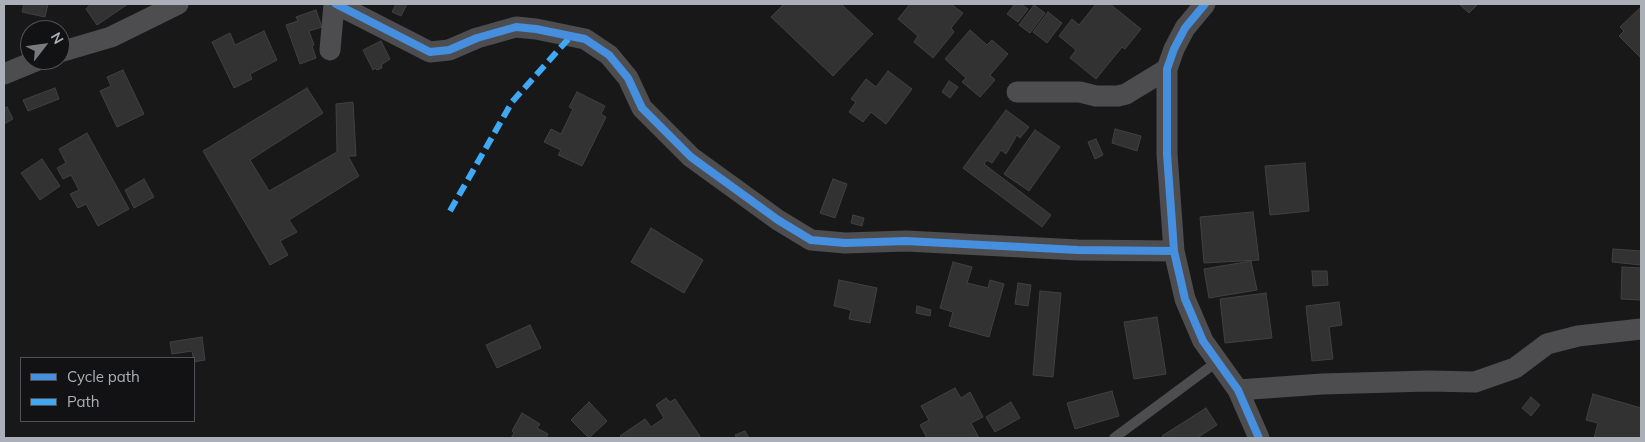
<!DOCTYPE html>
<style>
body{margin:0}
#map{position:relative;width:1645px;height:442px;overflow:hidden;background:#181818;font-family:Mulish,sans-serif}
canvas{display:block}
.frame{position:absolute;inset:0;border:5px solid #abafb7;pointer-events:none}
.legend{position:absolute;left:20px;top:357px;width:175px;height:65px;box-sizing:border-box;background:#121214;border:1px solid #4f5155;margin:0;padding:6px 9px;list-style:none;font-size:15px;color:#abafb7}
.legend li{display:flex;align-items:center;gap:10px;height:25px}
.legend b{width:25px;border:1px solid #4f5155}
.north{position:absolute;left:20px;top:20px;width:50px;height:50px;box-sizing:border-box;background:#121214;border:1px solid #4f5155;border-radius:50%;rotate:60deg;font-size:14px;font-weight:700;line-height:20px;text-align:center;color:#abafb7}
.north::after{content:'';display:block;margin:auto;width:18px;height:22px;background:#787a7f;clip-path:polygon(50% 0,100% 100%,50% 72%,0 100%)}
</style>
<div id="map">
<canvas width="1645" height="442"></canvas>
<div class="frame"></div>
<ul class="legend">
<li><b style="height:6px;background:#468fdf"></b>Cycle path</li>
<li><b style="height:6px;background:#3fa9f5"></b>Path</li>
</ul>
<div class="north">N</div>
</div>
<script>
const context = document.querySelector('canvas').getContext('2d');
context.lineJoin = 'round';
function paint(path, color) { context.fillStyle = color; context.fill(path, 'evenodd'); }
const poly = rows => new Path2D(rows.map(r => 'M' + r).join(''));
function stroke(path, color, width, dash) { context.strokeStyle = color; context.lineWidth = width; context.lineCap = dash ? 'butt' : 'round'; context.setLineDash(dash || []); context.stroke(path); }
const building = poly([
 [24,4,48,4,45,17,22,12,24,4],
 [89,4,128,4,97,25,86,9,90,5,89,4],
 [396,4,407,4,401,16,392,12,396,4],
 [784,4,841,4,873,34,833,76,771,17,784,4],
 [910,4,951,4,963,13,951,28,954,32,933,58,914,42,918,36,898,19,910,4],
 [1015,4,1021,4,1028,9,1018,22,1007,14,1015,4],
 [1096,4,1110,4,1141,29,1125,49,1122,47,1096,79,1070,58,1076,50,1059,36,1072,19,1079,25,1096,4],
 [1459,4,1478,4,1469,13,1459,4],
 [1034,5,1045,13,1030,33,1019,25,1034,5],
 [1641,7,1641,56,1640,57,1619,36,1624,31,1620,27,1641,7],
 [316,10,322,27,309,31,314,45,312,46,316,58,300,64,286,25,298,21,296,17,316,10],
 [1048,12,1062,23,1047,43,1033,32,1048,12],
 [970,30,987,45,992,40,1008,54,990,75,995,80,980,97,962,82,966,78,945,59,970,30],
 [264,31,277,60,250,74,252,79,234,88,212,42,230,33,235,45,264,31],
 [381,41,390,59,381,65,382,68,377,70,375,68,373,70,363,50,381,41],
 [123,70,144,114,117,127,100,91,111,86,107,77,123,70],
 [888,71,912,89,886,124,871,112,863,122,849,112,856,102,851,99,866,79,876,87,888,71],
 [949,81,958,87,950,98,942,92,949,81],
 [55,88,59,99,28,111,23,100,55,88],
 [307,88,323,113,250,160,269,191,337,152,336,104,353,102,356,156,348,156,359,176,289,220,297,232,280,241,288,255,270,265,203,151,307,88],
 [577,92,605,106,601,114,606,117,582,166,558,155,561,150,544,142,551,129,561,134,573,109,569,107,577,92],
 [7,107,13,119,4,124,4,108,7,107],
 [1006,110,1029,127,1020,138,1017,135,1006,154,1001,150,992,163,987,160,984,164,1051,215,1042,227,963,168,1006,110],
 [1115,129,1141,136,1137,151,1112,143,1115,129],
 [1035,130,1060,147,1029,191,1004,174,1035,130],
 [87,133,129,209,98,226,86,204,78,208,70,194,79,190,71,175,63,179,57,168,66,163,59,149,87,133],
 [1096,139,1103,155,1095,159,1088,142,1096,139],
 [42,159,60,186,40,200,21,173,42,159],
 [1305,163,1309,211,1270,215,1265,166,1305,163],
 [144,179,154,197,134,208,125,190,144,179],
 [833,179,847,184,835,218,820,213,833,179],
 [1253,212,1259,260,1204,263,1200,217,1253,212],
 [853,215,864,218,862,226,851,223,853,215],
 [651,228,703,260,684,293,631,262,651,228],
 [1613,249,1641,251,1641,265,1612,262,1613,249],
 [1251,261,1257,290,1209,298,1204,269,1251,261],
 [953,262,972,267,967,283,988,288,990,280,1004,284,989,337,949,326,953,312,940,308,953,262],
 [1622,267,1641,268,1641,300,1621,299,1622,267],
 [1312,271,1327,271,1328,285,1313,286,1312,271],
 [839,280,877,288,870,323,849,319,851,310,834,306,839,280],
 [1018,283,1031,285,1028,306,1015,304,1018,283],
 [1040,291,1061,293,1053,377,1033,375,1040,291],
 [1266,293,1272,338,1225,343,1220,299,1266,293],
 [1339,302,1342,325,1329,327,1333,359,1312,361,1306,306,1339,302],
 [917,306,931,310,930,316,916,313,917,306],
 [1157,317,1166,374,1134,379,1124,322,1157,317],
 [530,325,541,348,497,368,486,345,530,325],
 [202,337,205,360,194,362,192,351,172,354,170,342,202,337],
 [955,388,961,398,970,392,983,417,971,423,979,438,927,438,920,425,929,420,921,406,955,388],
 [1112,391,1119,416,1075,429,1067,403,1112,391],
 [1593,394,1641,408,1641,438,1594,438,1598,423,1586,420,1593,394],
 [1531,397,1540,405,1531,416,1522,408,1531,397],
 [666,398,670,402,675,399,701,438,622,438,620,436,645,419,651,427,664,418,656,405,666,398],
 [589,402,607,421,589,438,571,420,589,402],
 [1011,402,1020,418,995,432,986,417,1011,402],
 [1206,408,1217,425,1197,438,1164,438,1162,436,1206,408],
 [522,413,540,424,537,428,548,434,546,438,511,438,514,433,512,431,522,413],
 [745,431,749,438,737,438,735,435,745,431]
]);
const service = poly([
 [1114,438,1218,361]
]);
const minor = poly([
 [336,4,430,52,449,50,477,38,516,27,536,29,585,39,609,55,628,78,642,108,691,157,778,220,811,240,845,243,906,241,1078,250,1174,251],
 [1205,4,1185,28,1174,49,1167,69,1167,154,1174,251,1185,299,1203,341,1238,390,1259,438],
 [330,50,334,4],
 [60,52,111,37,178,4],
 [4,74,38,60],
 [1017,92,1080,92,1096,96,1118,96,1126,94,1167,69],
 [1238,390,1322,384,1428,381,1475,382,1515,368,1547,344,1578,336,1641,329]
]);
const quiet = poly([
 [450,211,512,102,571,36]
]);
const cycleway = poly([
 [336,4,430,52,449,50,477,38,516,27,536,29,585,39,609,55,628,78,642,108,691,157,778,220,811,240,845,243,906,241,1078,250,1174,251],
 [1205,4,1185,28,1174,49,1167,69,1167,154,1174,251,1185,299,1203,341,1238,390,1259,438]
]);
paint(building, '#323233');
stroke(building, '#414144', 1);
stroke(service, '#4d4d50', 10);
stroke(minor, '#4d4d50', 21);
stroke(quiet, '#3fa9f5', 6, [12, 6]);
stroke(cycleway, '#468fdf', 8);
</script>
